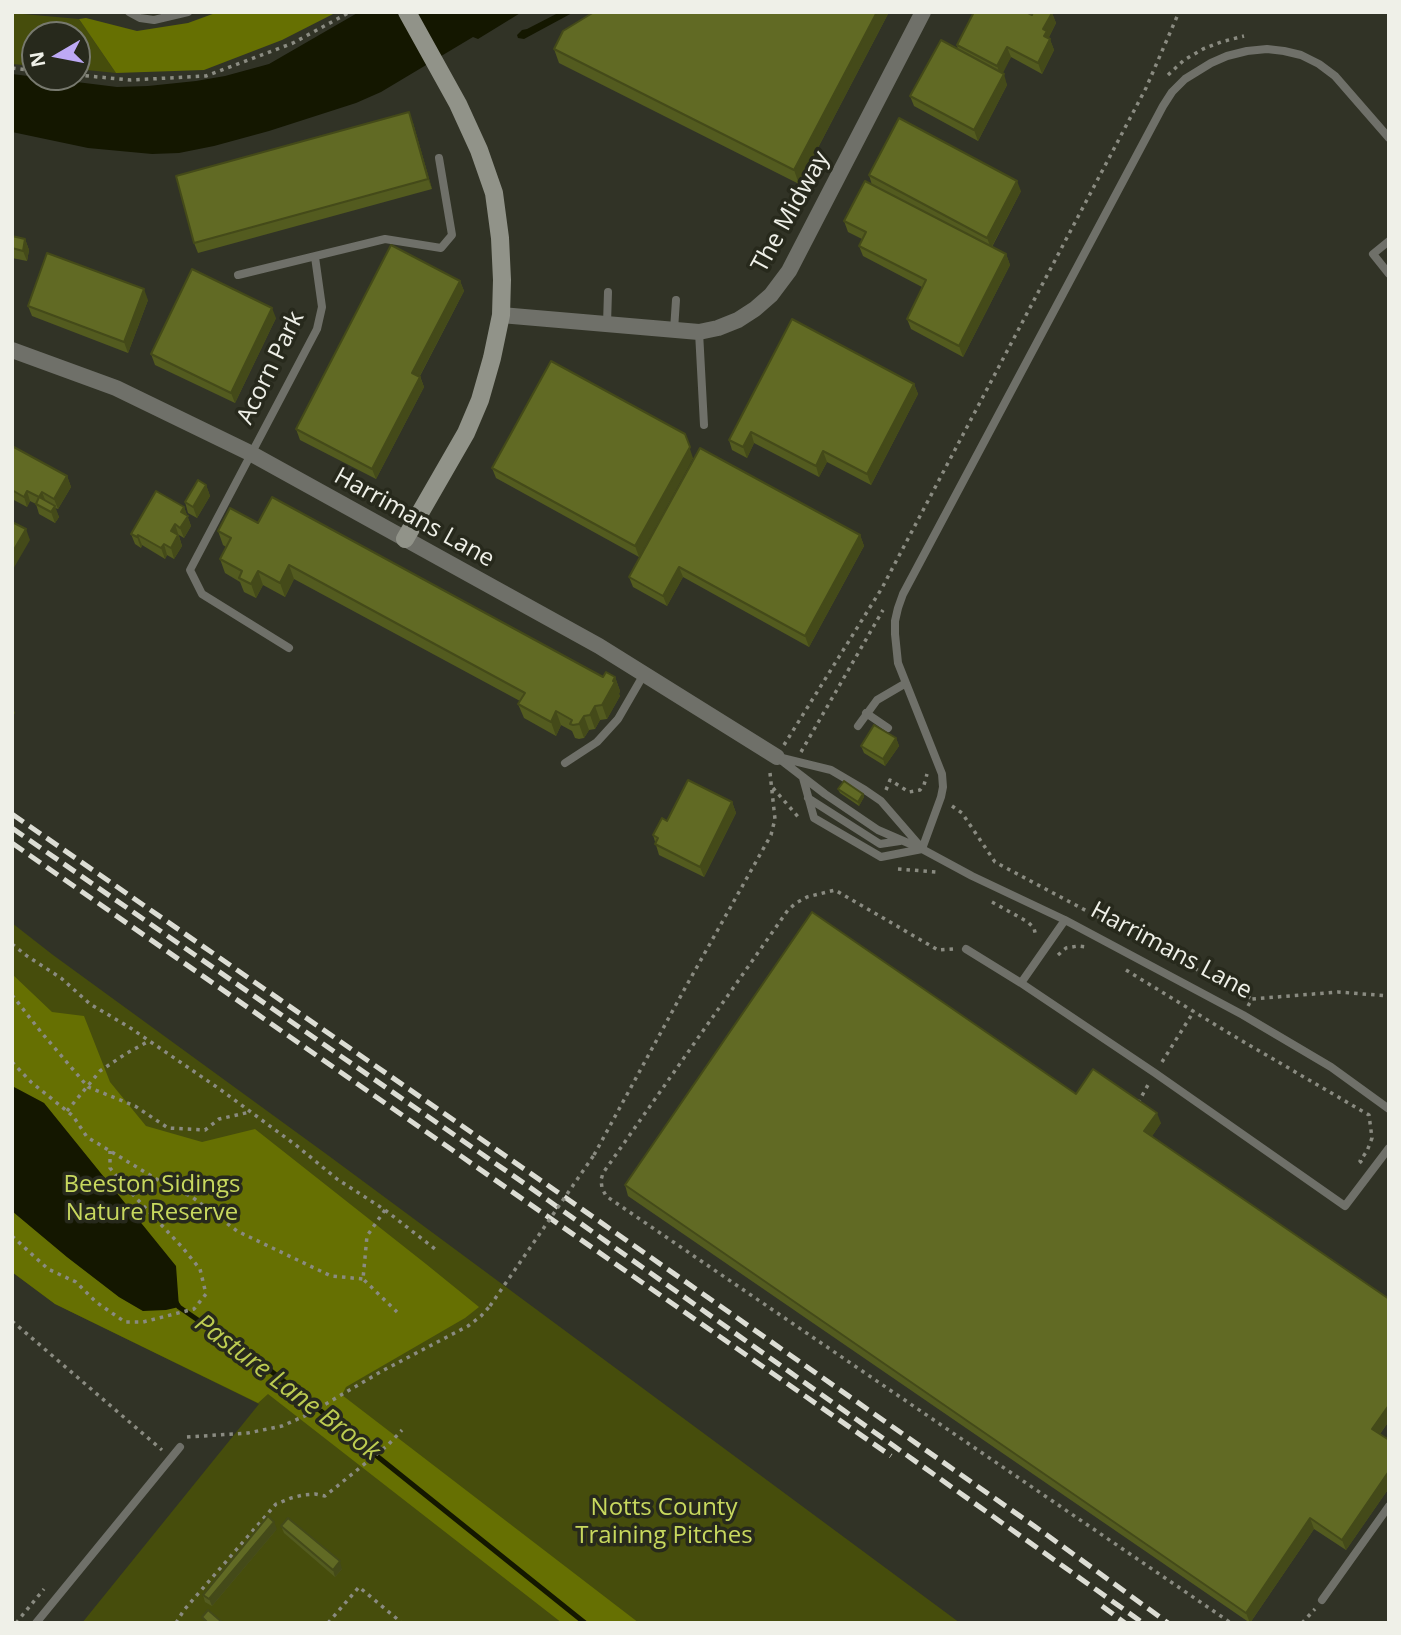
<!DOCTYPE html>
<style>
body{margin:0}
#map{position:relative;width:1401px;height:1635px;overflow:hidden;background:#313326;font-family:"Open Sans",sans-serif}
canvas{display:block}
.frame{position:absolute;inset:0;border:14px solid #eff0e8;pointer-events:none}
.north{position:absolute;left:21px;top:21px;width:70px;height:70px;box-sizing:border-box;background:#27291c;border:2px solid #77796e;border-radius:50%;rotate:260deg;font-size:19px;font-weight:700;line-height:28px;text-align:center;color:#eff0e8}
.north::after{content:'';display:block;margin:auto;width:24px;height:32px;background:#bda9f5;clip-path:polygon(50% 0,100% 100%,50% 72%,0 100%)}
</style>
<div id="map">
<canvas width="1401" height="1635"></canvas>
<div class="frame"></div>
<div class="north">N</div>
</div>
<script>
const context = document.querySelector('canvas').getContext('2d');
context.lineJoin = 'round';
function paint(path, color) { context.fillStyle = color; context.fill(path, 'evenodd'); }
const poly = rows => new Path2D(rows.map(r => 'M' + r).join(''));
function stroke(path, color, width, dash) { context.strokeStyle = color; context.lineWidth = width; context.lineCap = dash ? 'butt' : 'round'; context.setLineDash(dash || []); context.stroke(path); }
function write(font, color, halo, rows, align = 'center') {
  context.font = font + ' "Open Sans",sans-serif'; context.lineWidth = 7; context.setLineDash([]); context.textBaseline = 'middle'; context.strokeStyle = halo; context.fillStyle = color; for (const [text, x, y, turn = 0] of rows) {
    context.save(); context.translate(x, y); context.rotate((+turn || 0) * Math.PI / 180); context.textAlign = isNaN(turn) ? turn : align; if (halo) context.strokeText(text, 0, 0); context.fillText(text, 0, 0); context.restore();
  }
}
const green = poly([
 [12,13,79,19,116,73,77,69,77,35,35,35,35,66,12,64],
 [12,923,53,955,329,1156,960,1623,82,1623,259,1404,55,1304,12,1272]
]);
const forest = poly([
 [218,12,337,12,282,40,204,70,116,73,79,19,86,18,137,31,188,23],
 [12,974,52,1012,84,1016,110,1082,146,1126,202,1142,255,1129,426,1264,479,1307,465,1318,346,1387,342,1395,639,1623,562,1623,268,1394,258,1403,55,1304,12,1272,12,1211,67,1257,119,1297,143,1311,177,1285,175,1266,44,1103,12,1086]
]);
const water = poly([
 [359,12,522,12,478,39,473,37,381,92,356,103,269,131,214,146,179,153,152,154,88,148,12,132,12,74,117,87,148,86,196,81,225,76,269,64],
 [560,12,574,12,524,39,518,38,517,35,522,30,527,29],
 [12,1086,44,1103,176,1266,179,1307,166,1310,143,1311,119,1297,67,1257,12,1211]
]);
const stream = poly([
 [175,1301,179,1307,266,1367,585,1623]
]);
const path = poly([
 [12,68,35,71],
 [77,75,131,80,206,76,293,43,350,12],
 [1168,75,1184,60,1203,49,1221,42,1244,36],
 [784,745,882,588,1146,88,1179,12],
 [801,752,883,610],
 [773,788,800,819],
 [886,790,890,780,909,792,920,790,924,785,927,774],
 [952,806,962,813,995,862,1252,999],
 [898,869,936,872],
 [992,902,1028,922,1034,928,1036,937],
 [12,944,27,956,61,978,90,1004,129,1027,221,1090,297,1146,337,1179,385,1210,435,1249],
 [953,949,938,950,835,890,807,897,796,903,788,910,603,1173,601,1180,602,1188,606,1196,1231,1623],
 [1058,955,1066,948,1078,946,1086,947],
 [1126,970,1232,1035,1369,1115,1372,1138,1367,1151,1360,1161,1362,1163],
 [12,995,41,1032,88,1087,135,1106,168,1128,205,1130,219,1119,250,1112],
 [1248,1006,1252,999,1338,992,1389,996],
 [12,1062,31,1082,73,1116,87,1137,158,1180,192,1197,237,1231,331,1276,363,1279],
 [1162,1062,1194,1011],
 [1138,1103,1149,1083],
 [67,1111,100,1071,127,1053,149,1041],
 [594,1155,684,990,771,835,775,819,770,773],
 [385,1210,367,1236,363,1279,397,1312],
 [12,1236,48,1269,76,1282,96,1302,125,1322,143,1322,194,1309,206,1294,200,1269,182,1247,123,1184,110,1168,110,1151],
 [12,1321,162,1450],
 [187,1437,248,1433,282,1426,307,1415,382,1371,468,1326,481,1316,490,1306],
 [16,1623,44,1589],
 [176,1623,184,1610,276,1504,291,1498,303,1495,315,1494,325,1496,388,1445,402,1430],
 [328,1623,359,1587,402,1623],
 [1302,1623,1315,1609]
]);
const lane = poly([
 [129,12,140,18,154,20,188,12],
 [1389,241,1373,254,1389,274],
 [238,275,385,239,441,248,452,235,439,158],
 [607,324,608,292],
 [674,330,676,300],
 [699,332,704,425],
 [289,648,202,594,190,570,317,329,322,307,315,257],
 [866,713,888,728],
 [858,726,877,700,906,683],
 [777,757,825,794,878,830,922,849,972,876,1065,920,1243,1015,1331,1067,1389,1109],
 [782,758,831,770,865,790,881,801,920,846],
 [565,763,597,742,618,719,644,674],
 [803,778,814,818,881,857,922,849],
 [808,798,880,844,900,841],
 [922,849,941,797,943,787,942,774,898,663,895,634,895,621,898,608,903,594,1163,106,1172,92,1185,79,1211,63,1227,56,1247,51,1267,49,1284,51,1301,55,1319,64,1335,76,1389,138],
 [966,949,1021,983,1155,1073,1345,1206,1389,1148],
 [1021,983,1065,920],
 [1322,1600,1389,1506],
 [36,1623,180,1447]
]);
const street = poly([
 [501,315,699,332,718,328,738,320,755,309,771,295,789,271,923,12],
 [12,350,116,388,250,453,599,646,777,757]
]);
const secondary = poly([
 [405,539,466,433,480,400,492,358,501,315,502,280,500,238,494,193,479,150,458,104,407,12]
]);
const rail = poly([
 [12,814,556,1191,1047,1535,1168,1623],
 [12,828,528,1186,1143,1623],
 [12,843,891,1456],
 [1102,1606,1125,1623]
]);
const pathBridge = poly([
 [490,1306,594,1155]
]);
const wall = poly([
 [889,12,799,184,559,63,554,49],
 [1052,13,1056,23,1049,37,1054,50,1042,74,1011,57,1002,73,1007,85,978,141,914,106,910,96,958,50,957,45],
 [413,123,432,189,198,253,194,243],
 [869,175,1021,191,992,247,1006,254,1010,265,963,357,911,329,907,319,922,287,863,256,859,246,862,239,848,232,844,221,872,185],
 [12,236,25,239,29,250,27,261,12,258],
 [460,281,464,291,420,376,424,387,376,479,300,440,296,429],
 [148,300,128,353,32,316,28,306],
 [276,318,235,403,155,365,151,354],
 [914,384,918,394,871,485,827,462,819,477,754,443,747,458,732,450,729,440],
 [12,446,67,476,71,487,58,509,55,508,59,517,55,523,39,514,36,504,30,501,27,507,12,499],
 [700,448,860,535,864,546,809,647,683,577,667,606,633,587,629,577],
 [693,458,639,557,496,478,492,468],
 [206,485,210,496,197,518,188,513,185,502],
 [184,507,191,526,184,538,179,535,179,536,182,546,174,559,167,555,165,559,142,545,141,548,135,544,131,534],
 [258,523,603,677,615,677,620,691,619,694,620,696,607,719,600,720,595,729,589,730,584,738,579,739,575,738,572,731,561,725,556,736,524,718,518,704,520,701,294,579,285,597,263,585,256,598,244,592,240,582,225,573,220,559,226,547,223,545,218,531],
 [896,738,899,746,885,766,864,753,861,746],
 [838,789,863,794,864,797,859,806,840,793],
 [732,802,736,813,704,877,659,855,653,835,667,821],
 [1076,1094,1161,1123,1152,1136,1389,1421,1380,1434,1389,1440,1389,1488,1346,1550,1314,1529,1250,1623,628,1196,625,1185],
 [281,1526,342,1569,335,1577,284,1533],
 [277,1529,212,1606,205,1602,203,1595]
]);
const shadedWall = poly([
 [877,12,889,12,799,184,794,170],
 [1052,13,1056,23,1049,37,1054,50,1042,74,1038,63,1044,36,1043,29],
 [1007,47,1011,57,1001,77,997,66],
 [1004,74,1007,85,978,141,974,130],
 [409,112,413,123,432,189,428,179],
 [1017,181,1021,191,991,248,987,238],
 [25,239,29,250,27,261,23,251],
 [1006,254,1010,265,963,357,959,346],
 [460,281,464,291,416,383,412,373],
 [144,289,148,300,128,353,124,342],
 [272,308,276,318,235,403,231,393],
 [420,377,424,387,376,479,372,469],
 [914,384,918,394,871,485,867,474],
 [751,432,754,443,747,458,743,447],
 [685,434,693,458,639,557,635,546],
 [823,451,827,462,819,477,816,466],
 [67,476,71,487,58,509,54,499],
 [206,485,210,496,197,518,193,507],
 [27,491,30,501,27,507,24,497],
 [42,492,46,502,39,497],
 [55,506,59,517,55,523,51,512],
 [184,507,191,526,184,538,180,528,181,512],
 [175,524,182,546,174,559,171,548,171,531],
 [26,529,30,540,12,571,12,553],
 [138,535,142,545,141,548,137,537],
 [860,535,864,546,809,647,805,636],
 [164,544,167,555,165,559,161,548],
 [289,565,294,579,285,597,280,583],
 [679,567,683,577,667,606,663,596],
 [258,571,263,585,256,598,251,584],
 [615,677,620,691,619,694,620,696,607,719,602,705],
 [12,705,15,713,12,718],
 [595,706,600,720,595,729,590,715],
 [556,711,561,725,556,736,551,722],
 [584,716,589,730,584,738,579,724],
 [896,738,899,746,885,766,883,759],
 [863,794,864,797,859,806,858,802],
 [732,802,736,813,704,877,700,867],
 [1157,1113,1161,1123,1148,1142,1144,1131],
 [1389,1405,1389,1421,1376,1439,1372,1429],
 [1389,1471,1389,1488,1346,1550,1342,1540],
 [1310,1518,1314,1529,1250,1623,1246,1613],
 [274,1522,277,1529,212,1606,209,1599],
 [340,1561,342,1569,335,1577,333,1570]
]);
const building = poly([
 [594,12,877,12,794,170,554,49,563,31,594,12],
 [974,12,1026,12,1032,15,1033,12,1052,13,1043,29,1047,31,1044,36,1050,39,1038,63,1007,47,997,66,957,45,974,12],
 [941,40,1004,74,974,130,910,96,941,40],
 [409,112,428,179,194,243,176,176,409,112],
 [899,118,1017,181,987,238,869,175,899,118],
 [865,181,1006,254,959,346,907,319,926,280,859,246,866,232,844,221,865,181],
 [12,236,25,239,23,251,12,248,12,236],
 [391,245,460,281,412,373,420,377,372,469,296,429,391,245],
 [47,253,144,289,124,342,28,306,47,253],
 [192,269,272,308,231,393,151,354,192,269],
 [792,319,914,384,867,474,823,451,816,466,751,432,743,447,729,440,792,319],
 [551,361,685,434,690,447,635,546,492,468,551,361],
 [12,446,67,476,54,499,42,492,39,497,27,491,24,497,12,490,12,446],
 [700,448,860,535,805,636,679,567,663,596,629,577,700,448],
 [198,480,206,485,193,507,185,502,198,480],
 [156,491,184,507,181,512,188,516,180,528,175,524,171,531,178,535,171,548,164,544,161,548,138,535,137,537,131,534,156,491],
 [39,497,55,506,51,512,36,504,39,497],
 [272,497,603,677,606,672,615,677,613,681,615,682,602,705,595,706,590,715,584,716,579,724,573,725,570,724,572,720,556,711,551,722,518,704,525,693,289,565,280,583,258,571,251,584,239,578,242,571,220,559,231,538,218,531,230,508,258,523,272,497],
 [12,522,26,529,12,553,12,522],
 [874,725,896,738,883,759,861,746,874,725],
 [688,780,732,802,700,867,655,844,658,838,653,835,662,818,667,821,688,780],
 [844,781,863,794,858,802,838,789,844,781],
 [812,912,1076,1094,1093,1069,1157,1113,1144,1131,1389,1299,1389,1405,1372,1429,1389,1440,1389,1471,1342,1540,1310,1518,1246,1613,625,1185,812,912],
 [268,1516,274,1522,209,1599,203,1595,268,1516],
 [288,1518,340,1561,333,1570,281,1526,288,1518],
 [208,1610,223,1623,208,1623,202,1617,208,1610]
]);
const streetNames = [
 ["The Midway",791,212,-61],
 ["Acorn Park",271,368,-64],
 ["Harrimans Lane",414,518,29],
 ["Harrimans Lane",1171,951,28]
];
const parkNames = [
 ["Beeston Sidings",152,1185],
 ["Nature Reserve",152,1213],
 ["Notts County",664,1508],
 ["Training Pitches",664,1536]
];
const waterNames = [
 ["Pasture Lane Brook",287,1388,37]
];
paint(green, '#464d0c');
paint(forest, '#667002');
paint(water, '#141700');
stroke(stream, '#141700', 5);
stroke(path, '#8a8b81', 3.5, [3.5, 5]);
stroke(lane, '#6f7069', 8);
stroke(street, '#6f7069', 16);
stroke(secondary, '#919389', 18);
stroke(rail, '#dcddd4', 5, [14, 7]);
stroke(pathBridge, '#8a8b81', 3.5, [3.5, 5]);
paint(wall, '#535b1f');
paint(shadedWall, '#444a19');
paint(building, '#616a24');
stroke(building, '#444a19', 2);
write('24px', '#eff0e8', '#27291c', streetNames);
write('24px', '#c8d85e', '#27291c', parkNames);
write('italic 26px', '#bdcc51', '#27291c', waterNames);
</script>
